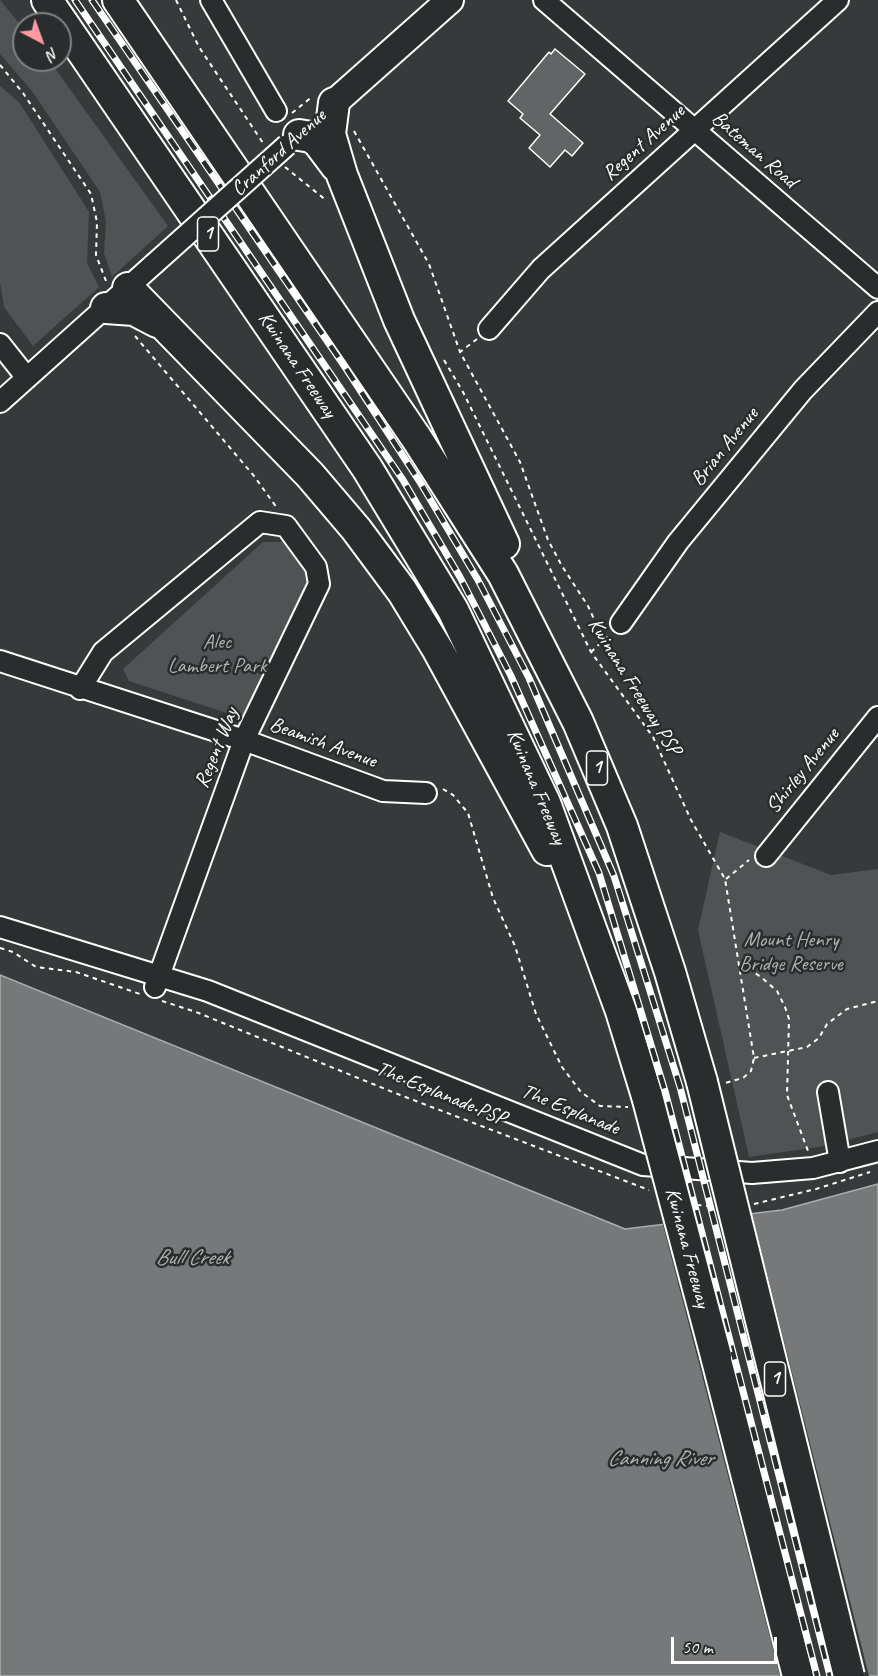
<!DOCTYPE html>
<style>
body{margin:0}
#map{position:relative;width:878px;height:1676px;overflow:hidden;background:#373a3b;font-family:Caveat,sans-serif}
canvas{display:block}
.north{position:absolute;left:12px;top:12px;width:60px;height:60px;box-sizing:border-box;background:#2a2d2e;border:2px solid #7f8182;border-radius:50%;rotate:139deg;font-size:16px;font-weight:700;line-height:24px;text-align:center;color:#fff}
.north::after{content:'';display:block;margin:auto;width:21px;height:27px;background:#ff9aa2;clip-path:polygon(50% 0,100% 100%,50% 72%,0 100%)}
.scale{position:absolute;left:671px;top:1637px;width:106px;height:27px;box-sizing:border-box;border:3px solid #fff;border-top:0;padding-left:8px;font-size:18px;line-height:21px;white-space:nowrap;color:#fff;-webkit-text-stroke:4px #2a2d2e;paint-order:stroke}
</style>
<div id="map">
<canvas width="878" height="1676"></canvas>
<div class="north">N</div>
<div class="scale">50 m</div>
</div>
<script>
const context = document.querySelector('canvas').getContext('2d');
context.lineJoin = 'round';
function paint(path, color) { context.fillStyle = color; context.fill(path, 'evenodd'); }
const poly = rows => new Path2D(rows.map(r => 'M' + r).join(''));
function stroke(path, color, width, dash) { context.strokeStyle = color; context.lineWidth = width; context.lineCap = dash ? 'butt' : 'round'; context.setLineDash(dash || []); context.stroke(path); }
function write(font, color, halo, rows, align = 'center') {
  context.font = font + ' Caveat,sans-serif'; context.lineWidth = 5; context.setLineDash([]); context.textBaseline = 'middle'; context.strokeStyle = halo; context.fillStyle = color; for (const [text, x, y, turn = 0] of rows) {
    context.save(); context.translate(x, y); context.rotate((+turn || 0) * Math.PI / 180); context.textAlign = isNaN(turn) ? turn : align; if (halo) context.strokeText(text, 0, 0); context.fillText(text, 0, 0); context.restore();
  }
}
const green = poly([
 [0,0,24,29,24,60,49,60,168,226,112,277,104,253,106,222,100,192,32,91,0,54],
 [0,86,19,102,89,212,87,263,99,287,33,346,4,307,0,282],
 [263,542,289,542,310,573,308,598,242,718,129,681,123,669],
 [720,832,831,875,878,869,878,1132,825,1146,749,1157,698,930]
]);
const water = poly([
 [0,975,625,1229,782,1210,878,1184,878,1676,0,1676,0,975]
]);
const pier = poly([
 [751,1211,869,1676,780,1676,662,1221]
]);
const building = poly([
 [555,49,585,74,550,114,583,143,572,156,565,150,550,167,529,148,540,135,520,118,523,114,508,101,549,52,551,54,555,49]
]);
const path = poly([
 [176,0,199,47,263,143],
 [0,65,23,93,91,194,97,222,96,255,106,281],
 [292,113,313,96],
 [354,131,429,264,460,352],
 [285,167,327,201],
 [135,336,254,476,277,508],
 [477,339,460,352,520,462,548,540,562,566,588,606,599,630,608,630],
 [444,360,463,392,591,652,653,737,691,820,725,879,754,1058,751,1071,743,1078,725,1083],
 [591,652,609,635],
 [443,789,453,795,468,813,493,898,515,946,536,1014,562,1067,581,1092,600,1106,628,1107],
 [726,879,749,860],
 [0,948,13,952,36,967,76,972,140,994],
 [739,968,750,970,761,977,777,991,785,1007,789,1019,787,1095,808,1151],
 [162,1001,196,1012,395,1093,649,1190],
 [754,1058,807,1047,819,1038,827,1024,847,1009,878,1001],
 [754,1204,816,1189,870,1172],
 [697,1205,709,1206]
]);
const minor = poly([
 [211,0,276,111],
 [544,0,878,288],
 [489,329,541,269,838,0],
 [0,344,27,378],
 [0,402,154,264],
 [621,623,678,542,803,390,878,312],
 [0,661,244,740,383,791,426,793],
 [80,689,103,652,260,522,286,526,316,567,319,584,244,740,155,987],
 [766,856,878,717],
 [0,927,208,991,643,1165,752,1173,813,1168,878,1151],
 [828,1092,840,1162]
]);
const major = poly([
 [334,103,450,0]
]);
const highway = poly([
 [47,0,367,468,453,610,545,803,621,1011,647,1096],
 [118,0,417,439,503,574,578,722,622,826,670,972,702,1082],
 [334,103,330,134,342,175,399,320,504,544],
 [299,135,311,137,318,142,336,166],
 [128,288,310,475,356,529,402,591,438,650,547,850],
 [106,308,134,310,157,322],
 [716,1356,798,1676]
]);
const rail = poly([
 [75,0,403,480,460,577,511,676,599,873,665,1091,817,1676],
 [92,0,345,367,420,482,478,580,529,678,614,876,680,1087,830,1676]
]);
const minorBridge = poly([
 [154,264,287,145]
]);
const highwayBridge = poly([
 [702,1082,849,1676],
 [647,1096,716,1356]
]);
const shields = [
 [208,234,21],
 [597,768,21],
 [775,1379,21]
];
const shieldNames = [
 ["1",208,234],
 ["1",597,768],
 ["1",775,1379]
];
const streetNames = [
 ["Regent Avenue",644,143,-42],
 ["Bateman Road",754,150,41],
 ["Cranford Avenue",279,153,-42],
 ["Kwinana Freeway",297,365,56],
 ["Brian Avenue",725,447,-51],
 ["Kwinana Freeway PSP",634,687,58],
 ["Beamish Avenue",323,743,20],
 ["Regent Way",217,748,-68],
 ["Shirley Avenue",803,771,-51],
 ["Kwinana Freeway",536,787,67],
 ["The Esplanade PSP",441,1094,22],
 ["The Esplanade",570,1110,22],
 ["Kwinana Freeway",687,1248,75]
];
const parkNames = [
 ["Alec",217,642],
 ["Lambert Park",217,666],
 ["Mount Henry",791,940],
 ["Bridge Reserve",791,964]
];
const waterNames = [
 ["Bull Creek",192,1258],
 ["Canning River",660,1459]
];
paint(green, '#505354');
paint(water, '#767879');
stroke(water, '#adaeaf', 1.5);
paint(pier, '#373a3b');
paint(building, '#636465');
stroke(building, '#fff', 1.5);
stroke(minor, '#fff', 24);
stroke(major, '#fff', 30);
stroke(highway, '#fff', 34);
stroke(path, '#fff', 2, [4.5, 4.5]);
stroke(minor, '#2a2d2e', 20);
stroke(major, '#2a2d2e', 26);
stroke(highway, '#2a2d2e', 30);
stroke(rail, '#fff', 7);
stroke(rail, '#2a2d2e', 4.5, [14]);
stroke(minorBridge, '#fff', 24, []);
stroke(highwayBridge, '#fff', 34, []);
stroke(minorBridge, '#2a2d2e', 20);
stroke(highwayBridge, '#2a2d2e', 30);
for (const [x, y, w] of shields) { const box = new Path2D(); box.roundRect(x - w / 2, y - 17, w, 34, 4.5); context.fillStyle = '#2a2d2e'; context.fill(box); stroke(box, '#fff', 1.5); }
write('bold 20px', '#fff', null, shieldNames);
write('21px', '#fff', '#2a2d2e', streetNames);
write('21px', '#b0b2b2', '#2a2d2e', parkNames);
write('italic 22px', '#b4b5b5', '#2a2d2e', waterNames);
</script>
